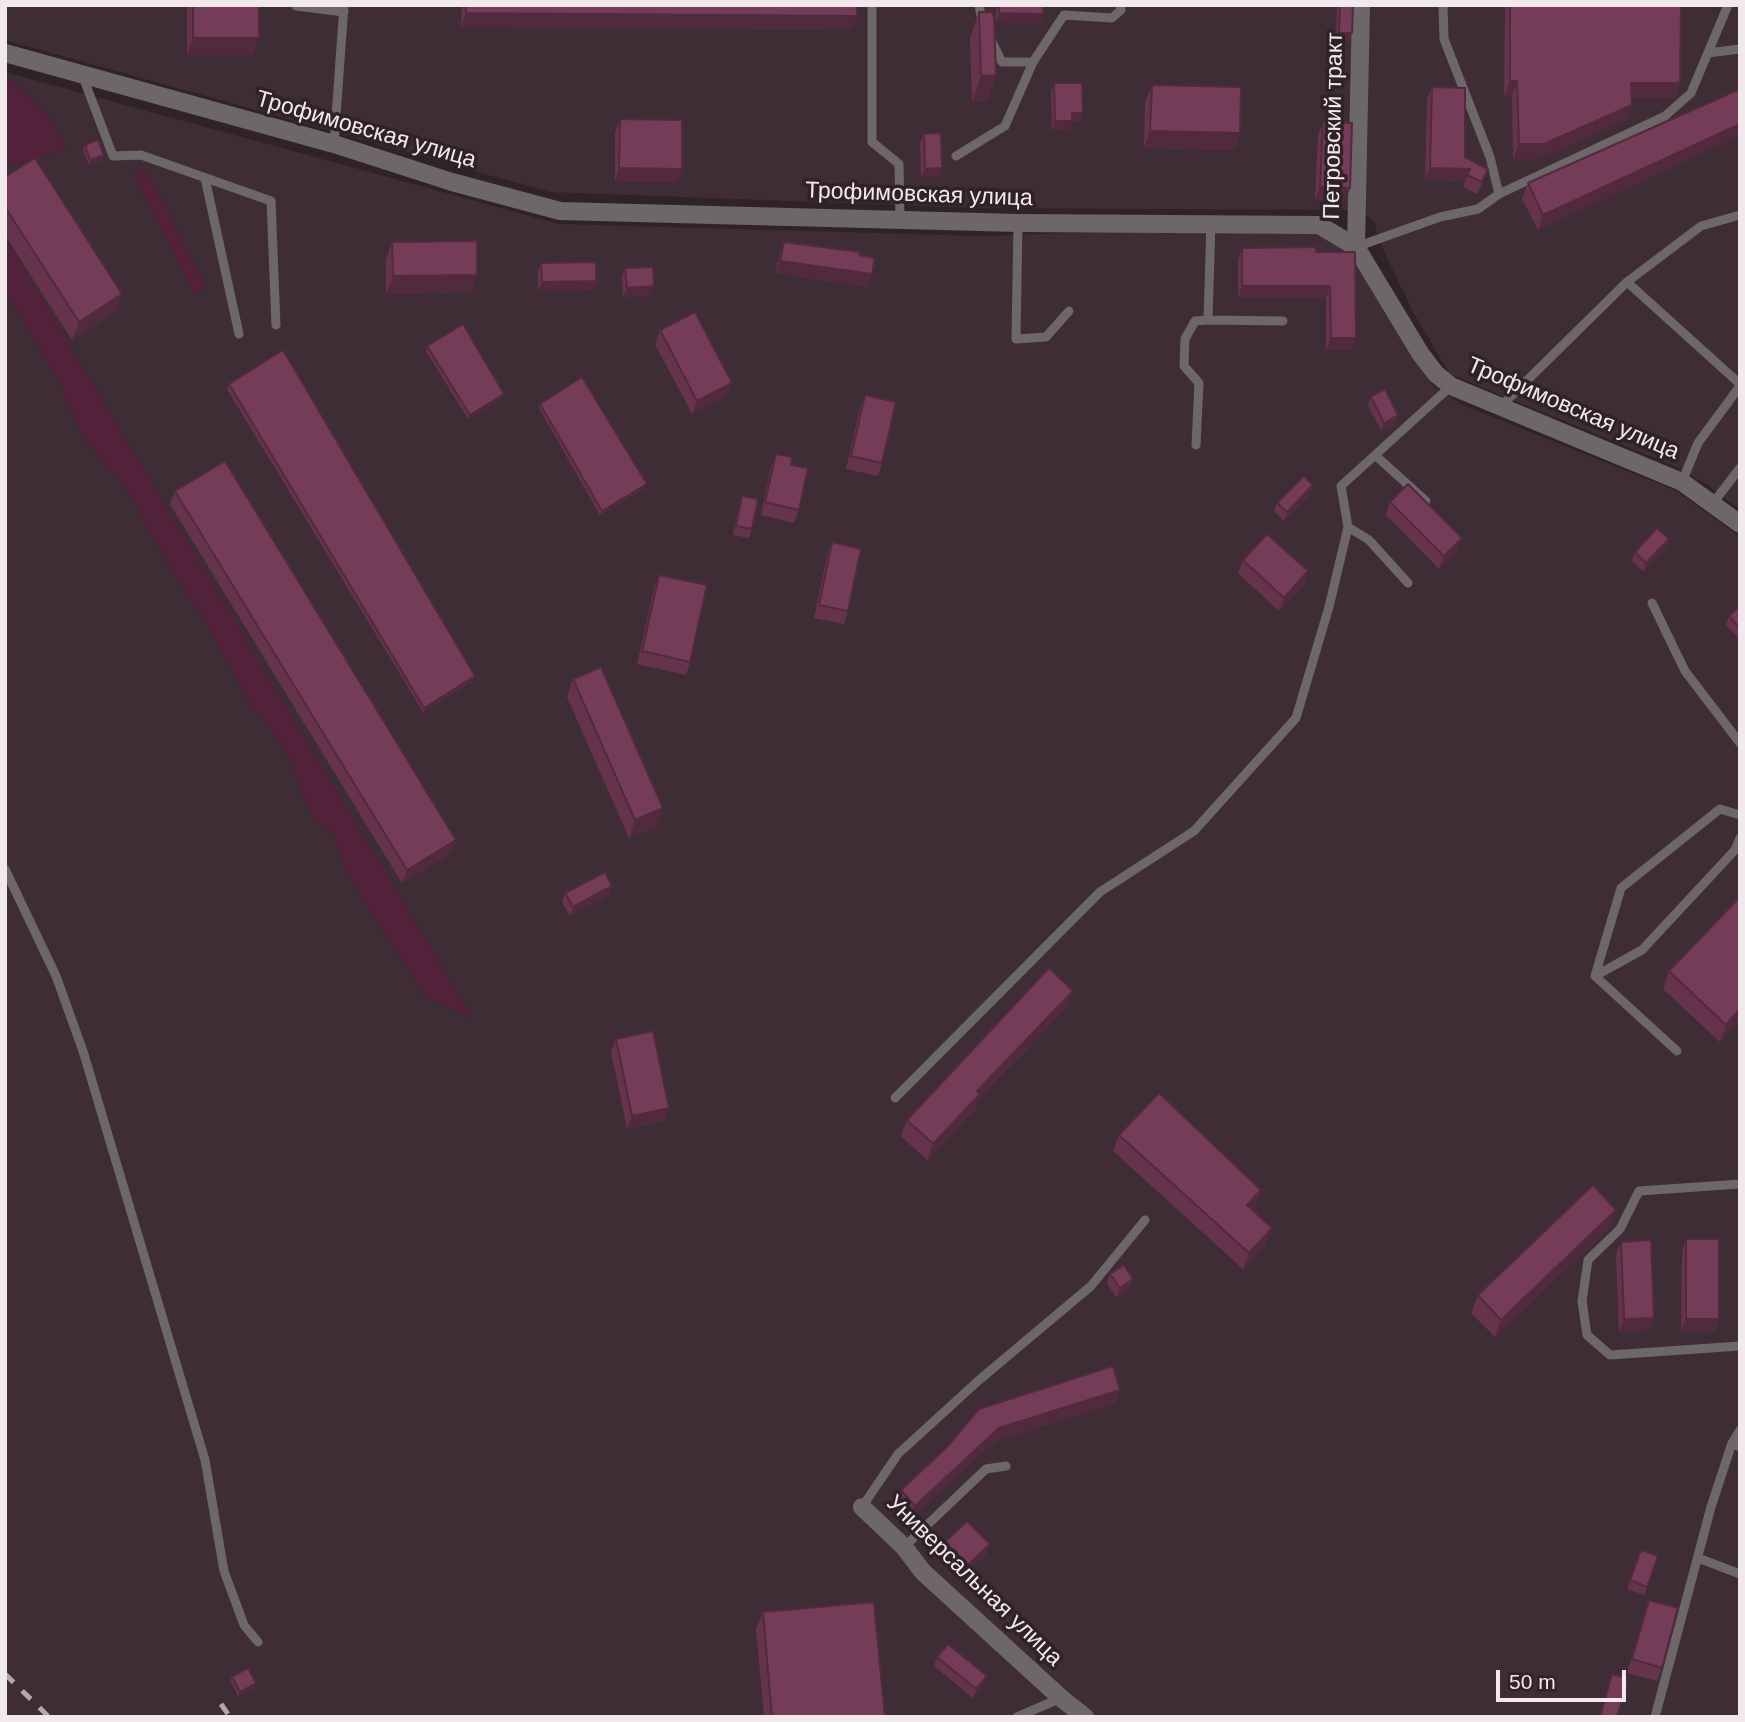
<!DOCTYPE html>
<meta charset="utf-8">
<style>
body{margin:0}
#map{position:relative;width:1745px;height:1722px;overflow:hidden;background:#2f2329;font-family:Arial,sans-serif}
canvas{display:block}
.frame{position:absolute;inset:0;border:7px solid #f2e9ed;pointer-events:none}
.scale{position:absolute;left:1496px;top:1670px;width:130px;height:32px;box-sizing:border-box;border:4px solid #f2e9ed;border-top:0;padding-left:9px;font-size:21px;line-height:24px;white-space:nowrap;color:#f2e9ed;-webkit-text-stroke:5px #2f2329;paint-order:stroke}
</style>
<div id="map">
<canvas width="1745" height="1722"></canvas>
<div class="frame"></div>
<div class="scale">50 m</div>
</div>
<script>
const context = document.querySelector('canvas').getContext('2d');
context.lineJoin = 'round';
function paint(path, color) { context.fillStyle = color; context.fill(path, 'evenodd'); }
const poly = rows => new Path2D(rows.map(r => 'M' + r).join(''));
function stroke(path, color, width, dash) { context.strokeStyle = color; context.lineWidth = width; context.lineCap = dash ? 'butt' : 'round'; context.setLineDash(dash || []); context.stroke(path); }
function write(font, color, halo, rows, align = 'center') {
  context.font = font + ' Arial,sans-serif'; context.lineWidth = 7; context.setLineDash([]); context.textBaseline = 'middle'; context.strokeStyle = halo; context.fillStyle = color; for (const [text, x, y, turn = 0] of rows) {
    context.save(); context.translate(x, y); context.rotate((+turn || 0) * Math.PI / 180); context.textAlign = isNaN(turn) ? turn : align; if (halo) context.strokeText(text, 0, 0); context.fillText(text, 0, 0); context.restore();
  }
}
const built = poly([
 [5,5,1740,5,1740,510,1708,485,1674,466,1450,374,1413,312,1379,241,1375,223,1361,210,978,208,550,192,5,40],
 [5,72,559,224,980,236,1319,225,1356,247,1398,333,1433,386,1463,405,1677,491,1740,537,1740,1717,5,1717]
]);
const green = poly([
 [5,78,16,84,49,117,67,148,5,167],
 [139,170,147,171,204,282,203,291,200,294,194,293,134,175],
 [5,237,473,1019,425,997,346,871,334,835,309,812,293,765,277,736,253,709,207,624,169,566,129,493,80,432,59,380,5,290]
]);
const service = poly([
 [872,5,872,142,899,164,900,219],
 [979,5,982,21],
 [296,6,344,12],
 [991,40,1002,62,1033,62,1064,15,1112,18,1121,10,1120,5],
 [1708,53,1740,49],
 [83,77,113,156,141,155,271,201,276,325],
 [334,144,344,5],
 [956,156,1005,126,1033,62],
 [205,178,239,334],
 [1499,194,1665,116,1691,93,1728,5],
 [1211,222,1208,320,1283,321],
 [1018,223,1016,339,1046,337,1069,311],
 [1356,247,1440,217,1478,209,1499,194,1490,157,1444,39,1443,5],
 [1627,282,1740,384],
 [1501,406,1627,282,1701,226,1740,215],
 [1196,445,1199,383,1184,366,1185,339,1195,321,1208,320],
 [1376,456,1426,501],
 [1682,482,1698,443,1740,386],
 [1713,503,1740,468],
 [1348,527,1369,540,1408,583],
 [1652,603,1685,671,1740,743],
 [5,869,56,976,83,1051,205,1460,224,1571,244,1625,258,1642],
 [1595,976,1642,950,1735,850,1740,838],
 [1677,1051,1595,976,1621,888,1720,809,1740,815],
 [895,1098,1100,892,1194,831,1296,718,1329,607,1348,527,1341,486,1451,386],
 [1740,1184,1639,1191,1620,1229,1588,1260,1582,1301,1587,1335,1610,1355,1740,1346],
 [1732,1443,1740,1430],
 [862,1507,898,1454,978,1381,1091,1286,1145,1220],
 [904,1547,986,1469,1006,1466],
 [1698,1558,1740,1574],
 [1017,1717,1061,1698],
 [1655,1717,1711,1507,1732,1443,1740,1447]
]);
const minor = poly([
 [1356,247,1361,5],
 [862,1507,904,1547,923,1572,1061,1698,1085,1717]
]);
const tertiary = poly([
 [5,53,334,144,452,182,560,211,1018,223,1319,225,1356,247,1420,353,1436,374,1451,386,1682,482,1740,524]
]);
const rail = poly([
 [5,1674,49,1717],
 [221,1704,230,1717]
]);
const wall = poly([
 [187,5,259,5,253,55,187,55],
 [462,5,857,5,852,29,461,27],
 [996,5,1043,5,1040,23,996,22],
 [1337,5,1353,5,1349,42,1336,42],
 [1505,5,1681,5,1680,83,1675,98,1632,98,1632,105,1626,120,1539,159,1513,159,1512,97,1504,96],
 [979,12,996,75,987,101,972,102,970,38],
 [1054,83,1080,122,1071,122,1069,130,1052,130,1051,92],
 [1152,85,1240,133,1234,150,1144,148,1145,103],
 [1432,87,1465,157,1483,181,1477,194,1463,187,1465,181,1425,180,1427,99],
 [1740,89,1538,230,1522,199,1528,183],
 [620,119,682,169,677,182,615,181,615,132],
 [1323,122,1346,201,1315,200,1318,135],
 [924,134,939,177,921,177,920,143],
 [85,145,104,155,102,160,89,165,83,150],
 [5,177,116,311,72,340,5,235],
 [392,242,471,292,386,294,386,260],
 [784,242,859,255,872,274,867,287,775,273,780,254],
 [1242,248,1316,252,1355,252,1351,350,1326,350,1326,298,1238,298,1238,260],
 [541,263,596,281,593,290,538,291,538,272],
 [625,268,651,295,623,297,622,277],
 [660,330,727,396,692,414,655,344],
 [427,346,504,394,502,398,468,419,426,351],
 [229,384,473,681,423,712,227,389],
 [865,395,882,463,878,476,846,469,860,408],
 [1371,397,1395,424,1381,431,1368,405],
 [540,404,645,488,600,515,539,408],
 [776,454,791,465,799,510,794,523,761,515,771,467],
 [175,491,456,840,451,853,402,883,170,504],
 [1310,494,1284,521,1274,511,1277,503],
 [742,496,752,529,749,538,733,535,739,505],
 [1390,502,1462,538,1457,551,1439,569,1386,515],
 [1669,539,1666,548,1643,571,1632,561,1635,552],
 [832,542,848,611,844,624,814,618,827,556],
 [1243,560,1308,571,1304,585,1279,611,1238,573],
 [659,575,690,662,686,675,637,664,654,588],
 [1740,606,1740,634,1737,637,1726,625,1729,616],
 [573,679,657,826,629,838,567,697],
 [612,886,609,895,570,916,562,902,565,893],
 [1669,971,1740,1020,1720,1042,1663,989],
 [1067,1007,978,1100,975,1110,927,1160,901,1136,907,1120],
 [616,1039,664,1121,627,1129,611,1052],
 [1119,1135,1261,1190,1255,1206,1252,1210,1266,1244,1243,1269,1113,1151],
 [1616,1210,1610,1227,1495,1337,1471,1313,1478,1295],
 [1686,1239,1719,1319,1714,1332,1681,1332,1682,1252],
 [1621,1242,1654,1318,1649,1331,1619,1332,1616,1255],
 [1110,1274,1130,1288,1116,1297,1107,1283],
 [1116,1403,995,1441,910,1519,896,1503,901,1490,947,1447],
 [945,1542,987,1553,965,1574,942,1551],
 [1641,1550,1658,1556,1644,1595,1627,1589],
 [1649,1600,1662,1668,1657,1681,1627,1673],
 [763,1612,885,1717,764,1717,756,1629],
 [937,1657,983,1684,973,1698,934,1666],
 [232,1677,256,1683,254,1688,238,1696,230,1681]
]);
const shadedWall = poly([
 [466,13,857,16,852,29,461,27],
 [999,13,1043,14,1040,23,996,22],
 [1339,33,1352,33,1349,42,1336,42],
 [193,38,259,38,253,55,187,55],
 [996,75,987,101,972,102,981,76],
 [1510,81,1517,81,1512,97,1504,96],
 [1631,83,1680,83,1675,98,1626,98],
 [1632,105,1626,120,1539,159,1513,159,1519,144],
 [1072,113,1083,113,1080,122,1071,122,1069,130,1052,130,1055,121],
 [1740,124,1740,136,1538,230,1543,215],
 [1150,131,1240,133,1234,150,1144,148],
 [104,155,102,160,89,165,90,160],
 [619,168,682,169,677,182,615,181],
 [942,168,939,177,921,177,925,169],
 [1430,168,1470,169,1465,181,1425,180],
 [1320,187,1350,188,1346,201,1315,200],
 [780,261,872,274,867,287,775,273],
 [477,275,471,292,386,294,393,276],
 [596,281,593,290,538,291,542,282],
 [654,286,651,295,623,297,627,288],
 [1242,286,1330,286,1326,298,1238,298],
 [122,294,116,311,72,340,79,322],
 [1331,338,1356,338,1351,350,1326,350],
 [732,383,727,396,692,414,697,401],
 [504,394,502,398,468,419,470,415],
 [1398,415,1395,424,1381,431,1384,423],
 [647,484,645,488,600,515,602,511],
 [1313,485,1310,494,1284,521,1287,512],
 [1462,538,1457,551,1439,569,1444,556],
 [1669,539,1666,548,1643,571,1646,563],
 [1308,571,1304,585,1279,611,1284,598],
 [475,676,473,681,423,712,424,708],
 [663,808,657,826,629,838,635,820],
 [456,840,451,853,402,883,407,870],
 [612,886,609,895,570,916,573,907],
 [1073,991,1067,1007,978,1100,975,1110,927,1160,933,1144,977,1091],
 [1740,1009,1740,1020,1720,1042,1726,1025],
 [669,1108,664,1121,627,1129,632,1116],
 [1261,1190,1255,1206,1241,1221,1247,1205],
 [1616,1210,1610,1227,1495,1337,1501,1320],
 [1272,1228,1266,1244,1243,1269,1249,1253],
 [1133,1279,1130,1288,1116,1297,1120,1288],
 [1654,1318,1649,1331,1619,1332,1624,1319],
 [1686,1319,1719,1319,1714,1332,1681,1332],
 [1120,1390,1116,1403,995,1441,910,1519,915,1506,999,1428],
 [990,1544,987,1553,965,1574,968,1565],
 [987,1676,983,1684,973,1698,976,1689],
 [256,1683,254,1688,238,1696,240,1692]
]);
const building = poly([
 [193,5,259,5,259,38,193,38,193,5],
 [466,5,857,5,857,16,466,13,466,5],
 [999,5,1043,5,1043,14,999,13,999,5],
 [1340,5,1353,5,1352,33,1339,33,1340,5],
 [1510,5,1681,5,1680,83,1631,83,1632,105,1544,144,1519,144,1517,81,1510,81,1510,5],
 [979,12,992,12,994,17,996,75,981,76,979,12],
 [1054,83,1082,83,1083,113,1072,113,1072,121,1055,121,1054,83],
 [1152,85,1241,87,1240,133,1150,131,1152,85],
 [1432,87,1465,88,1465,157,1488,169,1482,182,1467,175,1470,169,1430,168,1432,87],
 [1740,89,1740,124,1543,215,1528,183,1740,89],
 [620,119,682,120,682,169,619,168,620,119],
 [1323,122,1352,123,1350,188,1320,187,1323,122],
 [941,133,942,168,925,169,924,134,941,133],
 [98,140,104,155,90,160,85,145,98,140],
 [35,158,122,294,79,322,5,207,5,177,35,158],
 [477,241,477,275,393,276,392,242,477,241],
 [784,242,860,252,859,255,875,258,872,274,780,261,784,242],
 [1316,247,1316,252,1355,252,1356,338,1331,338,1330,286,1242,286,1242,248,1316,247],
 [596,262,596,281,542,282,541,263,596,262],
 [653,267,654,286,627,288,625,268,653,267],
 [695,312,732,383,697,401,660,330,695,312],
 [463,324,504,394,470,415,427,346,463,324],
 [283,350,475,676,424,708,229,384,283,350],
 [582,377,647,484,602,511,540,404,582,377],
 [1385,389,1398,415,1384,423,1371,397,1385,389],
 [865,395,896,402,882,463,851,456,865,395],
 [776,454,792,457,791,465,808,468,799,510,765,502,776,454],
 [225,461,456,840,407,870,175,491,225,461],
 [1304,476,1313,485,1287,512,1277,503,1304,476],
 [1408,484,1462,538,1444,556,1390,502,1408,484],
 [742,496,758,499,752,529,736,526,742,496],
 [1657,528,1669,539,1646,563,1635,552,1657,528],
 [1267,534,1308,571,1284,598,1243,560,1267,534],
 [832,542,861,549,848,611,819,605,832,542],
 [659,575,707,585,690,662,642,651,659,575],
 [1740,606,1740,628,1729,616,1740,606],
 [601,667,663,808,635,820,573,679,601,667],
 [605,872,612,886,573,907,565,893,605,872],
 [1740,897,1740,1009,1726,1025,1669,971,1740,897],
 [1049,968,1073,991,977,1091,980,1094,933,1144,907,1120,1049,968],
 [653,1031,669,1108,632,1116,616,1039,653,1031],
 [1159,1093,1261,1190,1247,1205,1272,1228,1249,1253,1119,1135,1159,1093],
 [1593,1185,1616,1210,1501,1320,1478,1295,1593,1185],
 [1686,1239,1719,1239,1719,1319,1686,1319,1686,1239],
 [1651,1240,1654,1318,1624,1319,1621,1242,1651,1240],
 [1124,1265,1133,1279,1120,1288,1110,1274,1124,1265],
 [1113,1366,1120,1390,999,1428,915,1506,901,1490,947,1447,979,1409,1113,1366],
 [967,1521,990,1544,968,1565,945,1542,967,1521],
 [1641,1550,1658,1556,1647,1587,1630,1580,1641,1550],
 [1649,1600,1678,1608,1662,1668,1632,1659,1649,1600],
 [874,1602,885,1717,772,1717,763,1612,874,1602],
 [948,1644,987,1676,976,1689,937,1657,948,1644],
 [248,1668,256,1683,240,1692,232,1677,248,1668],
 [1612,1674,1628,1679,1617,1717,1600,1717,1612,1674]
]);
const streetNames = [
 ["Петровский тракт",1334,126,-89],
 ["Трофимовская улица",366,130,16],
 ["Трофимовская улица",919,195,2],
 ["Трофимовская улица",1573,409,23],
 ["Универсальная улица",974,1581,44]
];
paint(built, '#3f2d35');
paint(green, '#52213a');
stroke(service, '#6d6769', 9);
stroke(minor, '#6d6769', 18);
stroke(tertiary, '#6d6769', 18);
stroke(rail, '#b1a7ac', 5, [12, 12]);
paint(wall, '#65344c');
paint(shadedWall, '#522a3e');
paint(building, '#753c58');
stroke(building, '#522a3e', 2);
write('23px', '#f2e9ed', '#2f2329', streetNames);
</script>
